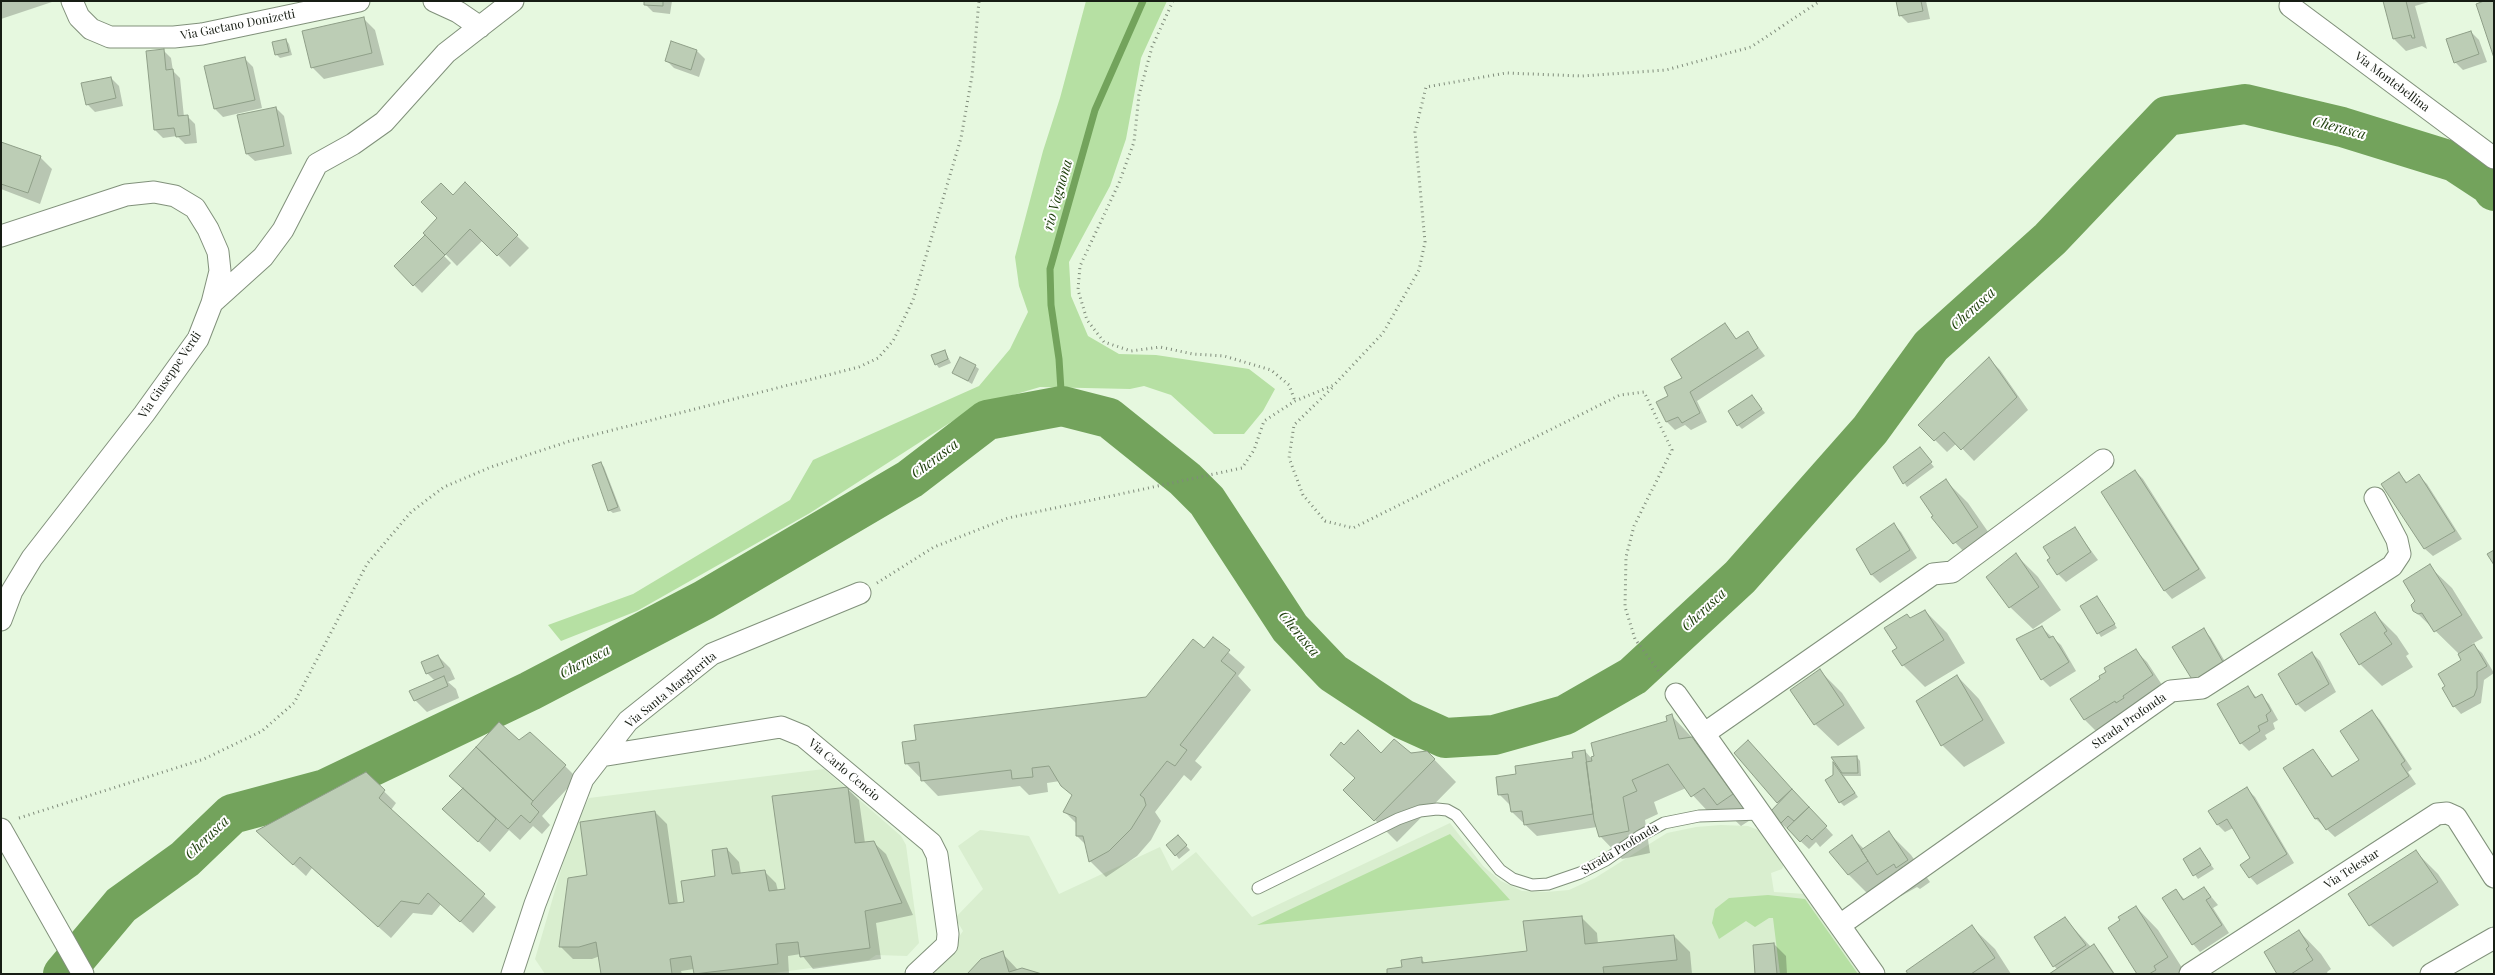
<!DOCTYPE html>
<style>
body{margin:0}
#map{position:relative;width:2495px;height:975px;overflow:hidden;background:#e6f8df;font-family:"Playfair Display",serif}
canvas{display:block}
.frame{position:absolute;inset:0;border:2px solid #171d14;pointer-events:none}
</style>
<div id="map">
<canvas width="2495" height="975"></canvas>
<div class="frame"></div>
</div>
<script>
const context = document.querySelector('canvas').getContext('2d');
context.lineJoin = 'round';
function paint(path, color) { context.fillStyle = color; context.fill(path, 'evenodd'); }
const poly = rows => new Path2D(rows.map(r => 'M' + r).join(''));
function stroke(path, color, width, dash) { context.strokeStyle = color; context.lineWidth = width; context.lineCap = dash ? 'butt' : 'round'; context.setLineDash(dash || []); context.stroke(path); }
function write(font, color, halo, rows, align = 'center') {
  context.font = font + ' "Playfair Display",serif'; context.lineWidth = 4; context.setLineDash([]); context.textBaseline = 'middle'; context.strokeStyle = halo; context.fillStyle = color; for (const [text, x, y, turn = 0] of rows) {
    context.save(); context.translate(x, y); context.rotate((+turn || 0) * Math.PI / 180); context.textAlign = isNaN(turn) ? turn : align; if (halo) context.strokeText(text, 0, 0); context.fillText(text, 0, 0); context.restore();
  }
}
const built = poly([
 [824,769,901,836,906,845,919,943,907,956,876,955,869,960,767,974,545,974,535,959,573,829,589,798],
 [1450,823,1483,866,1501,881,1522,891,1546,892,1569,890,1595,878,1667,833,1696,827,1721,825,1748,826,1763,832,1784,864,1782,869,1771,873,1774,892,1806,894,1862,974,934,974,963,931,955,918,983,889,958,846,980,830,1029,836,1059,894,1160,847,1172,871,1196,852,1252,917]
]);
const green = poly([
 [1086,1,1167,1,1141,58,1126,139,1110,186,1069,262,1071,296,1088,336,1119,354,1156,355,1249,369,1275,389,1263,411,1244,434,1214,434,1171,395,1144,386,1130,389,1040,387,976,406,810,513,637,611,561,641,548,625,633,594,790,500,813,460,979,386,1010,349,1028,312,1019,286,1015,257,1043,151,1060,98],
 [1450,834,1510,900,1257,925],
 [1768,895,1805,899,1858,974,1780,974,1773,918,1769,918,1755,927,1746,921,1719,939,1712,923,1715,909,1729,898]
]);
const shadow = poly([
 [1,1,55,1,1,19],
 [646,1,672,1,670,14,653,12,645,4],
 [1898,1,1926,1,1930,19,1908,23,1901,16],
 [2385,1,2432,1,2415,6,2427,49,2422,46,2406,51,2394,39],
 [363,18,375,30,384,65,324,79,312,67],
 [2471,32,2479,40,2487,62,2463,70,2455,62],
 [286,40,289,44,292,55,280,58,276,54],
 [672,43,697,51,705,59,699,77,674,68,666,60],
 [163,50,171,58,173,71,180,78,184,117,187,116,195,124,197,143,185,144,177,136,163,138,155,130],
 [245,59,253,67,262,108,223,117,215,109],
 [111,78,119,86,123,106,95,112,87,104],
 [276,108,284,116,292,154,255,161,247,154],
 [1,143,40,157,52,169,40,204,1,189],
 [465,184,529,248,510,267,483,240,457,266,425,233],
 [425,237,451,263,422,293,395,266],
 [1725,324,1737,340,1748,333,1765,356,1697,401,1707,422,1691,430,1685,425,1675,430,1667,422,1657,403,1670,396],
 [945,351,951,363,939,368,936,364],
 [1988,358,2000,370,2028,410,1974,461,1957,443,1947,452,1920,425],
 [975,366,979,369,972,384,954,373],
 [1752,397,1765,413,1742,429,1738,425],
 [1921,450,1934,467,1907,487,1894,467],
 [601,463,604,467,621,511,613,513,609,510],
 [2135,471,2143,479,2206,578,2172,599,2165,591,2102,492],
 [2399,474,2408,483,2419,476,2427,484,2462,539,2433,556,2425,549,2383,484],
 [1946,481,1968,503,2000,549,1977,566,1939,525,1922,498],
 [1893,524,1901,532,1917,558,1880,583,1872,575,1858,550],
 [2075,529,2098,560,2066,582,2058,574],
 [2016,555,2038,577,2061,610,2033,629,2010,607],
 [2429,566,2452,588,2483,638,2472,644,2482,653,2494,673,2484,680,2481,703,2461,714,2454,706,2463,661,2458,653,2414,610],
 [2097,597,2117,628,2101,637,2082,606],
 [1925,611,1947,633,1965,663,1925,687,1903,665,1898,648],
 [2375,614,2397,636,2409,654,2406,656,2413,667,2382,686,2360,664],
 [2042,628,2061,645,2076,671,2050,687,2042,679,2018,640],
 [2204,630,2211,638,2230,670,2194,680],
 [1213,639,1245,667,1238,676,1251,690,1195,761,1202,767,1191,781,1184,775,1155,812,1161,821,1151,840,1137,856,1106,877,1090,861,1086,845,1077,836,1077,824,1065,812,1073,795,1060,781,1047,783,1048,792,1029,795,1020,786,938,796,906,763,1147,698,1204,650],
 [2135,650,2147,662,2164,688,2096,731,2084,719,2102,679],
 [2312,653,2320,661,2336,692,2305,712,2297,704],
 [438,656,450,668,455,679,448,682,456,689,459,698,427,712,415,700,435,681,427,673],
 [1820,671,1842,693,1865,728,1838,746,1815,724,1791,690],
 [1957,676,1979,699,2005,743,1964,767,1942,745],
 [2248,688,2257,698,2262,696,2269,704,2278,720,2273,723,2275,729,2265,735,2267,739,2249,751,2241,743],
 [2372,712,2380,720,2412,769,2408,772,2416,784,2335,837,2316,819,2313,750,2334,778,2361,761],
 [1672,716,1714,761,1755,817,1741,826,1725,811,1714,818,1686,788,1654,802,1658,814,1645,820,1650,853,1622,859,1600,836,1597,827,1537,836,1512,812,1511,806,1499,794,1518,775,1574,759,1585,751,1591,758,1668,721],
 [519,741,565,766,577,778,542,816,550,825,542,834,533,826,520,840,509,830,490,852,456,821],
 [1344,747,1381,754,1427,752,1456,782,1397,842,1345,790,1356,779],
 [1756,750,1833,835,1820,847,1816,842,1809,849,1770,813,1779,803,1736,754],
 [1857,757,1860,761,1861,776,1844,776,1858,797,1844,806,1840,802,1834,763],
 [366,774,396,803,391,810,496,907,473,933,441,904,432,915,413,913,391,938,312,868,306,876,270,843],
 [847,788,859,800,865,843,873,842,886,854,913,915,876,923,881,959,813,969,801,954,788,956,789,974,695,974,694,969,681,971,682,974,602,974,600,956,592,959,573,959,561,947,589,876,655,812,667,824,678,904,685,903,717,877,727,849,739,862,741,874,764,871,776,883,778,891,786,890],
 [2247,789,2255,797,2294,863,2257,885,2250,877,2252,859,2233,828,2225,832,2218,825],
 [1889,833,1911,855,1930,882,1920,889,1917,887,1901,896,1889,885,1871,897,1849,875,1852,837,1864,849],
 [1178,837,1190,850,1179,859,1168,845],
 [2200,850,2214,869,2198,879,2185,860],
 [2416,852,2438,874,2459,905,2393,947,2370,925],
 [2204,888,2218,905,2213,908,2229,933,2200,952,2193,944,2176,890,2185,900],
 [2136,907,2158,930,2186,974,2138,974,2122,920],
 [1581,917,1597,933,1598,944,1674,936,1690,952,1692,974,1389,974,1421,959,1426,964,1528,952],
 [2064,918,2091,947,2093,945,2101,953,2115,974,2051,974,2057,969,2054,966],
 [1972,927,1995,949,2011,974,1910,974],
 [2299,931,2321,954,2331,969,2327,972,2328,974,2279,974],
 [1774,944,1786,956,1787,974,1757,974],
 [1002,953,1018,970,1022,969,1040,974,969,974]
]);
const stream = poly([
 [1062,406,1059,359,1051,305,1050,269,1095,110,1143,1]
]);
const river = poly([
 [63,974,121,905,185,859,232,814,325,789,530,691,704,600,910,479,987,420,1062,406,1109,418,1185,479,1207,501,1290,628,1333,673,1403,719,1445,738,1494,735,1565,715,1633,676,1740,577,1870,430,1931,346,2050,239,2167,116,2245,104,2342,127,2455,162,2490,185,2494,191]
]);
const building = poly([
 [644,1,663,1,663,6,644,5,644,1],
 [1896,1,1921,1,1923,11,1899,16,1896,1],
 [2383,1,2406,1,2415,38,2412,38,2411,35,2393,39,2383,1],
 [2484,1,2494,1,2494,58,2476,4,2484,1],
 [364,17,372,53,311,68,302,31,364,17],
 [2471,31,2479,54,2454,63,2446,39,2471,31],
 [286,39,289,52,275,55,272,42,286,39],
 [671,41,697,50,691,70,665,61,671,41],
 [164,49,166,70,173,69,178,116,188,115,190,135,176,137,174,128,154,130,146,51,164,49],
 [245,57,255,100,214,109,204,66,245,57],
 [111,77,116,98,86,105,81,83,111,77],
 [276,107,284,146,246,154,237,115,276,107],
 [1,142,41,156,28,193,1,184,1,142],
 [465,182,518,235,497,256,470,229,445,255,423,233,437,218,421,202,441,183,453,195,465,182],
 [425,235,445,255,413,286,394,266,425,235],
 [1725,323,1736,339,1748,331,1758,348,1690,392,1700,413,1682,423,1678,417,1666,422,1656,402,1668,396,1664,387,1682,378,1671,359,1725,323],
 [945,350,948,359,935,365,931,355,945,350],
 [960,357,976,365,968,381,952,373,960,357],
 [1989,357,2017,397,1961,450,1944,432,1934,441,1918,425,1989,357],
 [1752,395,1762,409,1737,426,1728,411,1752,395],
 [1920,447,1932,462,1903,484,1893,467,1920,447],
 [601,462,618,507,608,511,592,465,601,462],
 [2135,470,2199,569,2164,591,2101,492,2135,470],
 [2399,472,2406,483,2419,474,2455,531,2424,549,2381,484,2399,472],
 [1946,479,1978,527,1953,544,1931,517,1933,516,1920,497,1946,479],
 [1894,523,1910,550,1871,575,1856,549,1894,523],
 [2075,527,2091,552,2057,575,2047,560,2050,558,2043,547,2075,527],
 [2494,550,2494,565,2487,554,2494,550],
 [2016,553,2039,587,2009,608,1986,577,2016,553],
 [2430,564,2462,615,2434,632,2422,613,2418,614,2413,611,2411,605,2415,601,2403,581,2430,564],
 [2097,596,2115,624,2097,634,2080,606,2097,596],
 [1925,610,1944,640,1902,666,1892,651,1897,648,1884,628,1907,614,1910,618,1925,610],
 [2375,612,2387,631,2384,633,2392,644,2359,665,2340,634,2375,612],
 [2042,626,2049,638,2053,636,2069,662,2041,680,2016,639,2042,626],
 [2204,628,2223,662,2193,681,2172,647,2204,628],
 [1213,637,1230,650,1221,661,1236,673,1180,745,1187,750,1175,766,1167,761,1140,795,1144,798,1146,805,1131,829,1109,851,1089,862,1083,836,1076,836,1076,817,1063,812,1072,795,1061,786,1049,766,1032,768,1033,777,1012,779,1011,770,921,781,919,762,905,764,902,742,916,740,914,725,1146,697,1193,639,1204,648,1213,637],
 [2474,644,2487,666,2477,672,2477,688,2474,696,2453,707,2442,688,2445,686,2438,674,2461,660,2458,654,2474,644],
 [2136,649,2153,675,2123,696,2124,698,2116,703,2115,701,2084,720,2070,699,2100,679,2099,676,2106,672,2104,668,2136,649],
 [2312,652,2329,684,2296,705,2278,674,2312,652],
 [438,655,444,667,426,674,421,662,438,655],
 [1820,669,1844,705,1814,725,1790,690,1820,669],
 [1957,675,1983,720,1941,746,1916,701,1957,675],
 [444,676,448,686,414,701,409,691,444,676],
 [2248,686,2255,698,2262,694,2271,711,2266,715,2268,721,2258,726,2260,731,2240,744,2217,704,2248,686],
 [2372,710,2405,761,2401,764,2409,776,2326,830,2318,818,2315,819,2283,768,2313,749,2332,777,2359,760,2340,731,2372,710],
 [1672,714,1679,739,1692,737,1733,794,1717,805,1704,788,1691,797,1668,764,1632,780,1637,791,1623,797,1629,831,1599,837,1594,820,1586,762,1592,761,1591,757,1594,756,1591,743,1667,721,1666,716,1672,714],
 [499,722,519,740,530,732,566,765,533,801,476,747,499,722],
 [1358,730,1381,753,1394,739,1411,753,1427,751,1435,759,1374,821,1343,790,1355,778,1330,755,1341,742,1344,745,1358,730],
 [1748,740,1792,789,1777,803,1734,753,1748,740],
 [476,747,533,801,531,804,539,812,530,823,521,815,508,829,449,776,476,747],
 [1585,750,1593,814,1524,825,1522,811,1511,812,1508,794,1498,795,1496,777,1516,774,1515,766,1573,758,1572,752,1585,750],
 [1857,756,1858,773,1842,773,1831,757,1857,756],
 [1833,762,1855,793,1839,803,1825,780,1833,775,1833,762],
 [366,772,385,790,379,798,485,894,460,922,428,893,419,904,401,901,378,927,300,857,293,865,256,831,366,772],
 [848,787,855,843,874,841,902,903,865,911,870,948,800,957,798,942,776,944,778,964,694,974,691,956,670,959,672,974,601,974,596,942,579,947,559,947,568,878,587,875,580,822,655,811,669,904,684,902,681,881,715,876,712,850,727,848,732,874,765,870,769,891,785,889,772,796,848,787],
 [2247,787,2287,854,2249,878,2240,865,2250,858,2227,819,2217,825,2208,811,2247,787],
 [463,788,496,819,478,842,442,809,463,788],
 [1792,789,1809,807,1794,821,1788,816,1780,824,1769,813,1792,789],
 [1809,807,1827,826,1812,840,1807,835,1800,842,1787,828,1809,807],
 [1889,831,1908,860,1896,868,1894,864,1877,875,1861,850,1889,831],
 [1178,835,1187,845,1175,856,1166,845,1178,835],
 [1852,835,1868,861,1848,875,1829,852,1852,835],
 [2200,848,2211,865,2193,876,2183,859,2200,848],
 [2416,850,2438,882,2369,926,2348,894,2416,850],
 [2204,887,2211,897,2206,900,2222,925,2192,945,2162,898,2176,889,2183,900,2204,887],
 [2136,906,2168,957,2154,966,2156,970,2149,974,2137,974,2108,928,2120,920,2118,917,2136,906],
 [1582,916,1585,944,1674,935,1677,960,1603,967,1604,974,1387,974,1387,969,1402,967,1401,960,1422,957,1422,963,1527,951,1523,921,1582,916],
 [2065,917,2086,945,2053,967,2034,937,2065,917],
 [1972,925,1995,958,1971,974,1908,974,1906,971,1972,925],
 [2299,930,2309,946,2306,949,2313,960,2291,974,2277,974,2264,952,2299,930],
 [1774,943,1777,974,1755,974,1753,945,1774,943],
 [2094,944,2114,974,2049,974,2094,944],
 [1003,951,1009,972,1022,968,1042,974,967,974,981,959,1003,951]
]);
const path = poly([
 [1173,1,1152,47,1139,95,1134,142,1119,183,1080,266,1078,290,1087,320,1104,342,1131,351,1160,347,1193,354,1224,356,1271,370,1289,385,1295,401],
 [1332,388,1294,425,1289,458,1303,495,1325,521,1353,528,1620,395,1644,392,1672,450,1634,526,1626,557,1625,607,1635,639,1663,677],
 [877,583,934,547,1008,518,1242,468,1254,450,1264,421,1295,401,1334,385,1383,333,1419,270,1425,242,1415,132,1426,87,1506,73,1582,76,1666,70,1751,47,1820,1],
 [19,818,204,759,262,731,294,703,367,564,411,512,444,487,491,467,570,441,859,367,878,358,893,341,913,300,961,138,972,76,979,1]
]);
const lane = poly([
 [1258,888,1398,819,1420,811,1437,809,1447,810,1456,815,1500,870,1513,879,1532,885,1548,884,1580,873,1606,860,1640,836,1664,823,1699,816,1761,814]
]);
const street = poly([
 [72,1,79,17,91,29,110,37,174,37,202,34,359,1],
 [434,1,458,12,480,27],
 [2290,6,2494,158],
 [1,236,126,195,154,192,175,196,195,208,208,229,218,252,220,271,212,303,198,339,144,414,32,558,12,591,1,620],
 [212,303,263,257,283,230,317,164,353,144,384,122,446,53,513,1],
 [1676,694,1874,974],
 [1705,733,1933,574,1952,572,2103,460],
 [601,756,781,727,803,736,931,843,937,855,948,934,947,945,916,974],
 [1,829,83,974],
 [1840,925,2171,691,2202,688,2392,566,2400,554,2397,540,2375,498],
 [512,974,535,904,583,779,628,721,712,654,860,593],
 [2190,974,2437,814,2447,813,2456,817,2494,877],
 [2431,974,2494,938]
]);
const streetNames = [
 ["Via Gaetano Donizetti",238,25,-11],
 ["Via Montebellina",2392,82,37],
 ["Via Giuseppe Verdi",170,375,-56],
 ["Via Santa Margherita",671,690,-39],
 ["Strada Profonda",2129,721,-35],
 ["Via Carlo Cencio",844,770,40],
 ["Strada Profonda",1620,849,-31],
 ["Via Telestar",2352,869,-33]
];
const waterNames = [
 ["Cherasca",2339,128,15],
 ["rio Vagnona",1058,195,-74],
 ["Cherasca",1973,309,-42],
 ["Cherasca",935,459,-37],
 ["Cherasca",1704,610,-43],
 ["Cherasca",1299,634,50],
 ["Cherasca",585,662,-28],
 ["Cherasca",207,838,-44]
];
paint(built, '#d9eecf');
paint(green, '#b6e0a3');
paint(shadow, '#0003');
stroke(stream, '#73a35c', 7);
stroke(river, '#73a35c', 40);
paint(building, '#bccdb5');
stroke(building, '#8f9f88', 1);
stroke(lane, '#81917b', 13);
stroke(street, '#81917b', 23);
stroke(path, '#7f8b7a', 3, [1, 4]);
stroke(lane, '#fff', 11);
stroke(street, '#fff', 21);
write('12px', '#171d14', '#fff', streetNames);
write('italic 14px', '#20400d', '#fff', waterNames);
</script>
